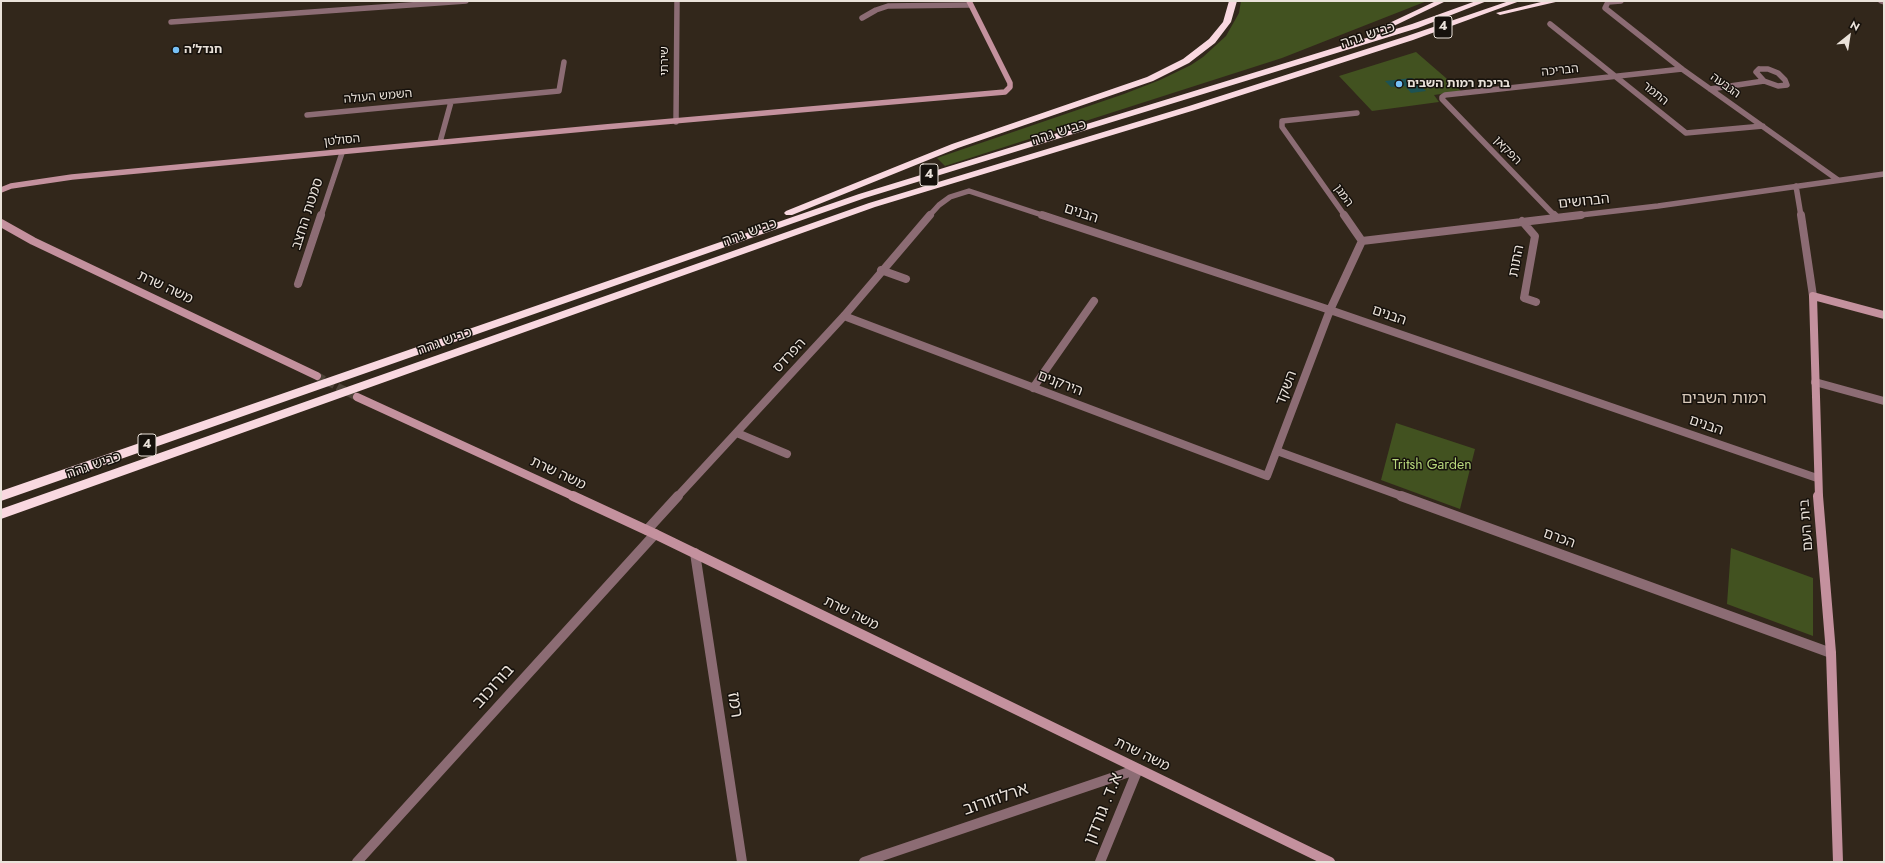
<!DOCTYPE html>
<meta charset="utf-8">
<style>
body{margin:0}
#map{position:relative;width:1885px;height:863px;overflow:hidden;background:#32271b;font-family:Jost,sans-serif}
canvas{display:block}
.frame{position:absolute;inset:0;border:2px solid #eae2da;pointer-events:none}
.north{position:absolute;left:1829px;top:16px;width:40px;height:40px;-webkit-text-stroke:3px #16110c;paint-order:stroke;rotate:30deg;font-size:11px;font-weight:700;line-height:16px;text-align:center;color:#eae2da}
.north::after{content:'';display:block;margin:auto;width:14px;height:18px;background:#eae2da;clip-path:polygon(50% 0,100% 100%,50% 72%,0 100%)}
</style>
<div id="map">
<canvas width="1885" height="863"></canvas>
<div class="frame"></div>
<div class="north">N</div>
</div>
<script>
const context = document.querySelector('canvas').getContext('2d');
context.lineJoin = 'round';
function paint(path, color) { context.fillStyle = color; context.fill(path, 'evenodd'); }
const poly = rows => new Path2D(rows.map(r => 'M' + r).join(''));
function stroke(path, color, width, dash) { context.strokeStyle = color; context.lineWidth = width; context.lineCap = dash ? 'butt' : 'round'; context.setLineDash(dash || []); context.stroke(path); }
function write(font, color, halo, rows, align = 'center') {
  context.font = font + ' Jost,"Noto Sans Hebrew",sans-serif'; context.lineWidth = 3; context.setLineDash([]); context.textBaseline = 'middle'; context.strokeStyle = halo; context.fillStyle = color; for (const [text, x, y, turn = 0] of rows) {
    context.save(); context.translate(x, y); context.rotate((+turn || 0) * Math.PI / 180); context.textAlign = isNaN(turn) ? turn : align; if (halo) context.strokeText(text, 0, 0); context.fillText(text, 0, 0); context.restore();
  }
}
const green = poly([
 [1241,1,1427,1,1282,58,945,166,937,158,1124,94,1160,80,1191,65,1203,57,1226,36,1239,13],
 [1416,52,1461,91,1434,95,1439,102,1372,111,1339,76],
 [1396,423,1475,449,1460,509,1381,480],
 [1731,548,1813,578,1813,636,1727,604]
]);
const water = poly([
 [1412,78,1426,91,1411,93,1405,86,1391,87,1385,81]
]);
const secondaryTunnel = poly([
 [317,376,357,397]
]);
const streetFar2 = poly([
 [1621,1,1608,2,1605,8,1682,69,1838,180],
 [1881,1,1884,2],
 [862,18,876,10,888,6,970,5],
 [171,22,466,1],
 [1550,24,1686,133,1763,126],
 [1759,69,1768,69,1778,73,1785,80,1787,85,1778,86,1764,81,1756,72,1759,69],
 [1710,89,1764,81],
 [307,115,559,91,564,62],
 [676,122,677,1],
 [440,142,451,102],
 [1796,186,1801,216],
 [321,216,342,153],
 [929,216,939,205,950,197,969,191,1045,216],
 [1345,216,1282,127,1282,121,1357,113],
 [1555,216,1442,99,1442,97,1445,95,1682,69],
 [1572,216,1658,206,1884,174]
]);
const streetFar1 = poly([
 [1042,215,1330,310,1817,478],
 [1344,215,1362,241],
 [1554,215,1556,217],
 [1801,215,1813,296],
 [1522,221,1535,236,1524,298,1536,302],
 [881,270,906,279],
 [298,284,321,215],
 [844,316,1267,476,1330,310,1362,241,1581,215],
 [1815,382,1884,401],
 [1033,388,1094,301],
 [737,433,787,454],
 [1277,451,1404,497],
 [677,497,844,316,930,215]
]);
const street = poly([
 [1401,496,1831,653],
 [647,530,678,496],
 [695,553,742,862],
 [357,862,655,534],
 [864,862,1138,769],
 [1100,862,1138,769]
]);
const secondaryFar2 = poly([
 [1,190,11,186,72,177,605,127,1005,92,1010,87,1010,83,969,1]
]);
const secondaryFar1 = poly([
 [1,223,33,241,317,376],
 [357,397,575,497],
 [1819,497,1813,296,1884,315]
]);
const secondary = poly([
 [573,496,655,534,1330,862],
 [1818,496,1831,653,1838,862]
]);
const highway = poly([
 [1229,1,1237,1,1231,22,1215,43,1189,63,1153,81,958,148,792,215,786,215,784,213,786,211,952,144,1147,77,1183,59,1209,39,1223,22,1229,1],
 [1436,1,1446,1,1373,36,1367,36,1366,34,1436,1],
 [1476,1,1487,1,1418,28,865,198,1,501,1,491,859,194,1412,24,1476,1],
 [1509,1,1520,1,1413,40,1195,110,875,207,1,519,1,509,869,203,1189,106,1407,36,1509,1],
 [1545,1,1560,1,1500,15,1496,13,1545,1]
]);
const markers = [
 [176,50,4,"#76c0f6"],
 [1399,84,4,"#76c0f6"]
];
const farPoinames = [
 ["חנדל'ה",184,50],
 ["בריכת רמות השבים",1407,84]
];
const farStreetnames = [
 ["שירתי",665,61,-90],
 ["הבריכה",1560,71,-6],
 ["הגבעה",1725,86,36],
 ["התמר",1655,94,39],
 ["השמש העולה",378,97,-5],
 ["הסולטן",342,141,-6],
 ["הפקאן",1507,151,46],
 ["המגן",1343,196,54]
];
const shields = [
 [1443,27,18],
 [929,175,18],
 [147,445,18]
];
const shieldNames = [
 ["4",1443,27],
 ["4",929,175],
 ["4",147,445]
];
const streetNames = [
 ["כביש גהה",1368,36,-18],
 ["כביש גהה",1059,133,-17],
 ["הברושים",1584,202,-6],
 ["סמטת החצב",308,214,-72],
 ["הבנים",1081,214,18],
 ["כביש גהה",750,233,-20],
 ["התות",1517,261,-79],
 ["משה שרת",165,288,25],
 ["הבנים",1389,316,19],
 ["כביש גהה",445,342,-20],
 ["הפרדס",790,356,-47],
 ["הירקנים",1060,384,21],
 ["השקד",1287,388,-69],
 ["הבנים",1706,426,19],
 ["כביש גהה",94,466,-19],
 ["משה שרת",558,474,25],
 ["בית העם",1807,525,-94],
 ["הכרם",1559,539,20],
 ["משה שרת",851,614,26],
 ["משה שרת",1142,755,26]
];
const parkNames = [
 ["Tritsh Garden",1432,466]
];
const quarterNames = [
 ["רמות השבים",1724,399]
];
const nearStreetnames = [
 ["בורוכוב",494,687,-48],
 ["רמז",734,705,81],
 ["ארלוזורוב",996,800,-19],
 ["א.ד. גורדון",1104,809,-68]
];
paint(green, '#425220');
paint(water, '#1d5354');
stroke(secondaryTunnel, '#4e4338', 8, [8, 3.5]);
stroke(streetFar2, '#8c6c74', 5.5);
stroke(streetFar1, '#8c6c74', 8);
stroke(street, '#8c6c74', 10);
stroke(secondaryFar2, '#c4919e', 5.5);
stroke(secondaryFar1, '#c4919e', 8);
stroke(secondary, '#c4919e', 10);
paint(highway, '#f9d8e0');
for (const [x, y, r, color] of markers) { const dot = new Path2D(); dot.arc(x, y, r, 0, 2 * Math.PI); context.fillStyle = color; context.fill(dot); stroke(dot, '#16110c', 1.5); }
write('bold 12px', '#eae2da', '#16110c', farPoinames, 'left');
write('12px', '#eae2da', '#16110c', farStreetnames);
for (const [x, y, w] of shields) { const box = new Path2D(); box.roundRect(x - w / 2, y - 11, w, 22, 3); context.fillStyle = '#16110c'; context.fill(box); stroke(box, '#eae2da', 1); }
write('bold 13px', '#eae2da', null, shieldNames);
write('14px', '#eae2da', '#16110c', streetNames);
write('14px', '#b8d87c', '#16110c', parkNames);
write('16px', '#d7c8b9', '#16110c', quarterNames);
write('17px', '#eae2da', '#16110c', nearStreetnames);
</script>
